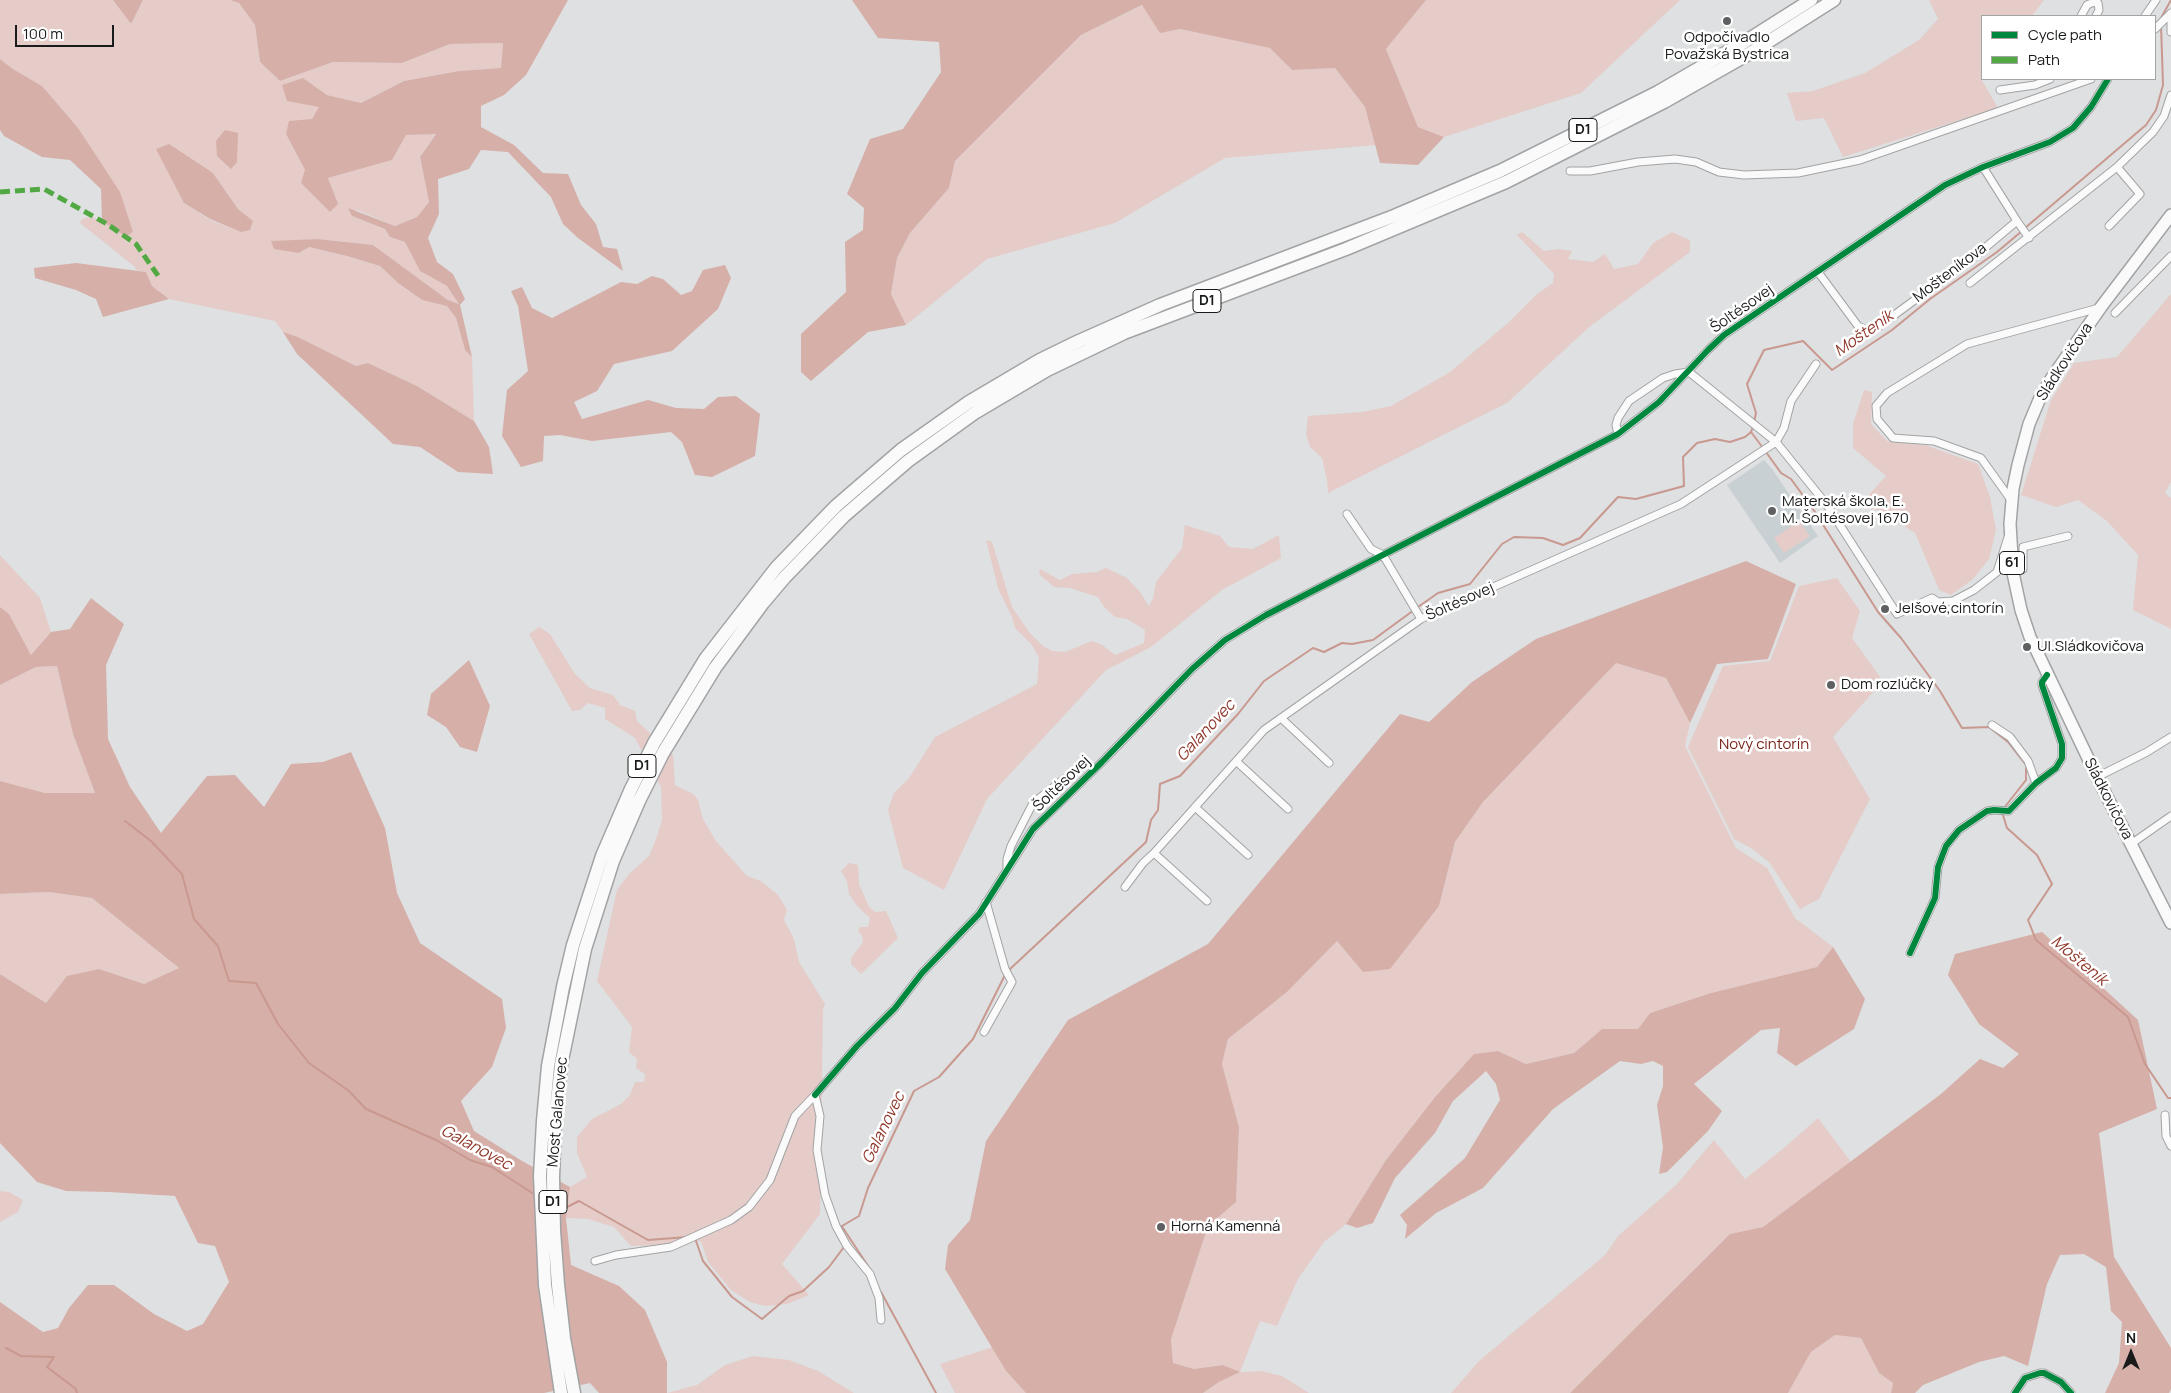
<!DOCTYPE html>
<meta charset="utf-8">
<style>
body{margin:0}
#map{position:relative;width:2171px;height:1393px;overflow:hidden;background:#dee0e2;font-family:Manrope,sans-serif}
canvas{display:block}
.legend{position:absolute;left:1981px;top:15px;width:175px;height:65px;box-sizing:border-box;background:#fff;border:1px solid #a3a4a4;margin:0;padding:6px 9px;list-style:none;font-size:15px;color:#191b1b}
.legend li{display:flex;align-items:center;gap:10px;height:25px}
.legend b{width:25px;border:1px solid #a3a4a4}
.north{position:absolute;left:2106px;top:1328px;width:50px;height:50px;-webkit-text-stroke:4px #fff;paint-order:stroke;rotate:0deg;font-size:14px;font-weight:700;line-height:20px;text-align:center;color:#191b1b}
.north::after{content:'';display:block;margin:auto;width:18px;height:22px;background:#191b1b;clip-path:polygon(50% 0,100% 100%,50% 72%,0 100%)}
.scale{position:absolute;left:15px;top:25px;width:99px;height:22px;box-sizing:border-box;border:2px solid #191b1b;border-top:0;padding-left:6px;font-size:15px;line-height:18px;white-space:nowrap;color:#191b1b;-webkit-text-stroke:4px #fff;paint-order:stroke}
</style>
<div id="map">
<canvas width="2171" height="1393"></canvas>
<ul class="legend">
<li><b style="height:6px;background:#00873e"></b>Cycle path</li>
<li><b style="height:6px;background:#52a943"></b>Path</li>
</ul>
<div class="north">N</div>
<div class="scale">100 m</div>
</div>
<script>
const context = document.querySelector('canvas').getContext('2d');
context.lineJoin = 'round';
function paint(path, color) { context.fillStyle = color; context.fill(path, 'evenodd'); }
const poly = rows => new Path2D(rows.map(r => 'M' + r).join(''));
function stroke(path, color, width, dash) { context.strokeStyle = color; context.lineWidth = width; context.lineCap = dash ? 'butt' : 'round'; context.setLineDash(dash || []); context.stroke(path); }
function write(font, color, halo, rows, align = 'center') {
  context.font = font + ' Manrope,sans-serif'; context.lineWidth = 5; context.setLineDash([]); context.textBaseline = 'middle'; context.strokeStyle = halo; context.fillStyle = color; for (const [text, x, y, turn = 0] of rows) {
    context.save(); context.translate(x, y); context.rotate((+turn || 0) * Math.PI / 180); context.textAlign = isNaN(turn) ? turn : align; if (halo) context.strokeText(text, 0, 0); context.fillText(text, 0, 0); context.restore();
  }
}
const built = poly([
 [1764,460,1772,469,1818,536,1780,563,1727,485]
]);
const green = poly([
 [0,0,113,0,131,24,143,0,230,0,239,3,255,25,260,62,280,81,333,62,402,63,450,44,503,43,501,68,459,71,404,81,361,103,327,95,303,78,320,107,312,119,286,134,305,170,337,204,328,178,392,160,406,135,436,133,420,157,429,202,417,217,395,226,357,210,352,216,385,229,390,237,405,242,420,271,447,286,460,304,448,300,373,245,318,239,271,242,299,253,309,247,347,256,380,266,398,283,422,300,447,306,456,318,465,350,472,357,474,421,417,386,368,363,356,366,298,337,283,332,275,321,169,299,152,286,146,272,136,270,135,267,80,223,82,219,91,217,102,221,126,237,133,232,42,86,13,69,0,59],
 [213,173,238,209,241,232,210,220,184,203],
 [1426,0,1680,0,1581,93,1444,137,1418,127,1386,49],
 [1929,0,2044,0,2032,16,1982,16,1982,75,1980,77,1998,108,1843,157,1824,118,1796,121,1787,93,1813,91,1865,73,1919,40,1938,19],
 [1143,5,1161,32,1180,29,1271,48,1292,70,1335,68,1365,107,1376,145,1225,158,1115,223,987,259,906,325,891,294,897,258,910,233,949,188,955,161,1081,35],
 [1522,232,1544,251,1559,249,1572,251,1568,259,1593,262,1605,254,1614,269,1638,264,1653,243,1672,232,1690,240,1690,252,1588,328,1507,403,1328,493,1327,480,1322,458,1310,447,1306,434,1308,416,1362,412,1391,406,1450,372,1509,322,1537,294,1553,283,1554,274,1517,235],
 [2171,294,2171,482,2165,493,2171,498,2171,629,2133,610,2138,555,2107,521,2078,500,2056,507,2021,495,2051,400,2074,363,2117,357],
 [1864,390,1872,392,1871,424,1887,441,1925,445,1978,464,1990,497,1996,530,1989,559,1973,579,1951,595,1939,590,1915,533,1879,510,1858,507,1886,476,1853,448,1853,424],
 [1799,521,1810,536,1784,553,1774,538],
 [1185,525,1220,536,1229,547,1253,549,1279,535,1281,558,1222,590,1151,647,1106,670,987,799,944,890,903,868,888,810,894,793,909,778,935,737,1037,684,1039,658,1032,645,1015,628,1012,617,998,588,986,540,992,542,1012,607,1029,632,1043,646,1052,651,1065,652,1092,641,1102,645,1115,655,1144,643,1145,630,1127,619,1115,617,1104,607,1098,597,1070,588,1054,587,1039,574,1040,569,1060,580,1072,574,1097,572,1106,568,1127,578,1140,592,1149,606,1153,598,1156,582,1182,548],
 [0,555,40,598,51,632,31,655,9,614,0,607],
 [1837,578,1860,611,1852,638,1883,681,1833,737,1870,799,1819,899,1800,909,1769,862,1751,848,1734,839,1688,747,1723,666,1770,661,1799,586],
 [539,627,550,634,575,674,590,688,613,695,620,705,635,711,637,721,673,755,675,785,693,794,698,800,703,819,716,841,747,876,761,881,778,895,787,910,784,920,794,939,799,962,825,1004,823,1010,820,1214,782,1264,809,1295,787,1304,765,1306,750,1302,731,1290,708,1262,701,1241,679,1241,671,1245,631,1246,614,1227,588,1219,566,1218,570,1187,587,1177,577,1153,577,1137,592,1119,621,1104,630,1095,635,1082,644,1082,645,1074,636,1068,637,1059,629,1052,632,1027,597,981,617,890,629,874,649,856,656,839,662,820,661,787,635,738,605,719,605,708,588,703,580,710,572,711,529,634],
 [1616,663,1666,678,1690,723,1685,746,1736,848,1767,868,1795,918,1833,947,1817,967,1711,993,1650,1013,1638,1029,1602,1029,1574,1053,1526,1064,1498,1051,1474,1054,1435,1097,1386,1160,1346,1224,1324,1242,1298,1279,1277,1326,1260,1321,1240,1372,1262,1371,1282,1376,1309,1393,1203,1393,1219,1382,1239,1372,1223,1365,1194,1369,1173,1363,1171,1338,1208,1226,1236,1201,1239,1127,1222,1064,1228,1039,1287,992,1337,941,1363,972,1439,906,1455,842,1483,802],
 [57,666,73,734,95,793,45,793,0,781,0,685,36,667],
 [849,863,858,865,859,884,869,907,875,912,886,911,898,938,861,974,851,964,851,958,863,942,862,936,858,931,860,927,868,927,870,918,858,907,849,894,847,881,841,871],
 [49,892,92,898,179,968,144,984,99,969,68,976,46,1003,0,974,0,894],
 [1818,1118,1851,1162,1763,1227,1730,1234,1570,1393,1451,1393,1479,1361,1605,1255,1618,1236,1677,1184,1714,1140,1745,1179,1785,1147],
 [0,1191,9,1192,23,1200,18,1212,0,1222],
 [1835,1335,1861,1338,1879,1373,1893,1383,1891,1393,1788,1393,1811,1352],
 [993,1347,1006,1371,1026,1393,955,1393,940,1364],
 [753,1356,789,1360,818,1371,854,1393,667,1393,697,1385,725,1365]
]);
const forest = poly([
 [113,0,143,0,131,24],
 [230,0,568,0,526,75,504,95,481,106,481,127,514,145,543,173,568,174,581,205,596,224,603,247,617,249,623,271,578,238,563,224,551,197,508,152,481,150,469,169,438,179,439,214,428,238,437,262,453,274,465,299,460,305,472,357,465,350,456,318,447,306,422,300,398,283,380,266,347,256,309,247,299,253,274,249,271,241,318,239,373,245,448,300,459,304,447,286,420,271,405,242,390,237,385,229,352,216,348,208,395,226,417,217,429,202,420,157,436,134,406,135,392,160,328,178,338,204,330,212,301,183,305,170,286,134,289,121,312,119,319,107,287,101,282,85,303,78,327,95,361,103,404,81,459,71,501,68,503,43,450,44,402,63,333,62,280,81,260,62,255,25,239,3],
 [852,0,1426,0,1386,49,1418,127,1444,137,1418,165,1380,163,1365,107,1335,68,1292,70,1270,48,1180,29,1160,33,1142,5,1081,35,955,161,949,188,910,233,897,258,891,294,906,325,868,332,811,381,801,372,801,334,846,292,845,242,863,230,864,208,847,194,870,139,903,129,941,72,939,42,878,38],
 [0,59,13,69,42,86,78,128,120,192,133,232,126,237,102,221,101,189,70,160,42,157,4,136,0,130],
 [225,130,238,133,237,162,231,169,217,156,216,141],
 [169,144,213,173,238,209,253,221,250,230,241,232,210,219,184,203,156,149],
 [76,263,146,272,152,286,169,299,103,317,96,299,76,290,35,278,34,268],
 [725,265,731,278,718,309,672,351,614,364,597,391,574,402,582,419,648,400,676,408,704,409,718,397,736,396,760,414,755,456,712,477,695,475,682,442,671,432,592,441,560,435,544,436,543,461,521,467,502,436,507,390,528,371,518,306,511,291,522,287,532,308,552,318,621,282,637,284,652,276,663,279,681,295,692,291,703,270],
 [283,332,298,337,356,366,368,363,417,386,474,421,489,447,493,474,458,472,420,447,393,444,297,354],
 [1746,561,1796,584,1768,659,1717,664,1690,723,1666,678,1616,663,1483,802,1455,842,1439,906,1390,969,1363,972,1337,941,1287,992,1228,1039,1222,1064,1239,1127,1236,1202,1208,1226,1171,1339,1173,1363,1194,1369,1223,1365,1240,1372,1219,1382,1203,1393,1026,1393,1006,1371,945,1269,948,1245,970,1220,986,1141,1068,1020,1208,944,1400,714,1429,722,1472,682,1536,639],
 [91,598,124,624,106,665,108,739,130,787,161,833,207,776,235,775,264,807,291,764,323,762,351,752,385,828,397,893,420,943,502,999,506,1028,492,1067,461,1101,474,1131,522,1161,570,1187,566,1218,571,1265,619,1286,645,1310,667,1362,667,1393,599,1393,590,1383,544,1393,0,1393,0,1302,43,1332,58,1328,69,1308,88,1285,114,1285,154,1314,187,1331,203,1324,229,1282,215,1246,198,1243,175,1196,109,1192,66,1191,37,1182,0,1143,0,974,46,1003,67,976,99,969,144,984,179,968,92,898,49,892,0,894,0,781,45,793,95,793,73,734,57,666,36,667,0,685,0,607,9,614,31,655,51,632,70,629],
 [469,660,490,706,477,752,460,747,446,727,427,715,431,694],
 [2042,932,2138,1020,2157,1109,2099,1133,2114,1257,2171,1348,2171,1389,2169,1393,2105,1393,2119,1363,2122,1322,2111,1311,2106,1267,2084,1254,2060,1255,2047,1284,2028,1366,2004,1356,1979,1362,1923,1385,1915,1393,1891,1393,1893,1383,1879,1373,1861,1338,1835,1335,1811,1352,1788,1393,1570,1393,1730,1234,1763,1227,1941,1094,1980,1059,2003,1068,2019,1054,1979,1024,1948,975,1955,954],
 [1833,947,1865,999,1854,1029,1796,1066,1777,1053,1780,1028,1761,1030,1694,1084,1722,1111,1708,1131,1667,1172,1659,1174,1663,1147,1657,1105,1663,1086,1663,1066,1653,1061,1641,1064,1620,1061,1553,1109,1483,1188,1436,1213,1405,1239,1407,1225,1400,1215,1465,1158,1500,1100,1496,1084,1486,1071,1453,1101,1435,1133,1395,1178,1373,1223,1357,1228,1346,1224,1386,1160,1435,1097,1474,1054,1498,1051,1526,1064,1574,1053,1602,1029,1638,1029,1650,1013,1711,993,1817,967]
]);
const stream = poly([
 [2161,18,2171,0],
 [2025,228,2146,125,2156,110,2163,85,2161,25],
 [1754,422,1756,413,1747,384,1764,350,1803,341,1832,370,1892,330,1930,299,1997,252,2022,231],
 [1753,427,1751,432,1763,448],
 [1766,452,1781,473,1791,479,1815,512,1878,612,1901,638,1940,691,1962,728,1989,727,2008,742,2026,765,2026,780,2004,808],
 [1418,607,1438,593,1470,584,1502,544,1514,537,1543,538,1563,545,1580,538,1618,497,1636,499,1684,486,1683,457,1697,443,1715,439,1730,442,1745,437,1751,432],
 [2002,812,2007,828,2037,855,2052,884,2028,920,2036,940,2128,1017,2145,1064,2168,1098,2171,1098],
 [125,821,151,841,182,874,194,919,218,946,229,981,256,983,278,1024,309,1063,349,1091,366,1109,436,1140,470,1160,492,1167,537,1196],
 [1009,970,1146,842,1151,820,1158,810,1160,784,1180,776,1238,714,1264,681,1313,648,1324,652,1342,643,1352,644,1373,640,1414,610],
 [557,1205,565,1208,579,1201,648,1240,687,1237],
 [843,1228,872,1272],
 [843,1232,842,1226,859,1216,868,1188,914,1091,939,1077,973,1039,1006,973],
 [695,1238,703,1261,732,1297,762,1319,789,1296,803,1291,829,1267,844,1247],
 [881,1292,936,1393],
 [6,1348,21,1356,54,1357,47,1367,76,1389,77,1393]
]);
const street = poly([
 [2171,14,2171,32],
 [2081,16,2087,5,2094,2,2098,3,2099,10,2096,16],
 [2145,16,2156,0],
 [2155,29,2171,13],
 [2000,90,2035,85,2050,79],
 [1570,171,1590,171,1638,162,1675,159,1696,162,1719,172,1744,175,1798,173,1860,160,2091,79],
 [2017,221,2029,238],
 [2109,226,2140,194,2117,167],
 [1818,272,1858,326,1866,330,1878,327,1980,252,2017,221,1983,167],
 [1970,283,2117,167,2153,132,2164,116,2171,95],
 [2115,313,2171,256],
 [1618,434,1616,425,1618,418,1629,401,1663,378,1675,374,1689,372,1776,442,1827,505,1897,614,1932,598,1938,602,1953,601,1974,590,1997,572,2009,534],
 [2011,500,1981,458,1934,441,1893,438,1877,419,1876,406,1887,393,1967,344,2099,308],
 [1347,514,1371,549,1383,555,1421,619],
 [2013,573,2023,569,2023,547,2068,536],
 [1281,718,1329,763],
 [1992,725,2010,737,2028,761,2036,783],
 [1236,761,1288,809],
 [2097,777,2147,752,2171,737],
 [1195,807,1248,855],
 [2131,844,2171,816],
 [1154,853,1207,901],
 [1007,870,1007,859,1011,846,1033,803,1064,779],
 [1125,887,1143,863,1154,853,1264,730,1421,619,1681,504,1776,442,1784,428,1791,401,1816,364],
 [1910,953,1935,898,1938,867,1946,846,1959,830,1987,811,1994,810,2009,811,2036,783,2056,768,2062,758,2062,744,2042,685,2042,682,2047,675],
 [984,1032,1012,982,1005,969,986,902],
 [815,1095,857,1046,895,1008,922,973,979,914,1033,829,1102,762,1192,669,1225,640,1266,615,1618,434,1659,402,1708,350,1724,335,1945,185,1983,167,2050,142,2073,128,2091,107,2108,79],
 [2165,1115,2166,1136,2171,1146],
 [595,1261,616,1255,671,1247,731,1220,749,1207,770,1180,795,1116,815,1095,820,1116,817,1150,825,1195,836,1226,847,1246,870,1274,879,1298,881,1320],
 [2015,1393,2025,1378,2040,1373,2044,1373,2061,1382,2071,1393]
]);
const primary = poly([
 [2171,215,2101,307,2051,379,2040,398,2029,424,2018,465,2013,489,2010,524,2013,573,2021,610,2030,637,2097,777,2171,923]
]);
const highway = poly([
 [561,1393,545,1285,540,1176,543,1121,548,1066,563,987,573,945,602,856,631,789,654,743,706,658,776,568,836,506,901,450,969,402,1040,360,1079,341,1160,305,1394,216,1500,171,1658,92,1746,41,1811,0],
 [574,1393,564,1338,558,1285,554,1231,553,1177,555,1120,561,1065,585,949,613,861,639,801,663,753,715,668,763,603,785,577,844,516,908,461,976,412,1047,370,1124,333,1346,249,1506,182,1664,102,1752,52,1834,0]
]);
const quiet = poly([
 [0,192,44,189,107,224,136,244,159,277]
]);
const cycleway = poly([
 [1910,953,1935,898,1938,867,1946,846,1959,830,1987,811,1994,810,2009,811,2036,783,2056,768,2062,758,2062,744,2042,685,2042,682,2047,675],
 [815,1095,857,1046,895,1008,922,973,979,914,1033,829,1102,762,1192,669,1225,640,1266,615,1618,434,1659,402,1708,350,1724,335,1945,185,1983,167,2050,142,2073,128,2091,107,2108,79],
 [2015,1393,2025,1378,2040,1373,2044,1373,2061,1382,2071,1393]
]);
const markers = [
 [1727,21,5,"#5e6061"],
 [1772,511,5,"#5e6061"],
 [1885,609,5,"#5e6061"],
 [2027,647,5,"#5e6061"],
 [1831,685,5,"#5e6061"],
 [1161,1227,5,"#5e6061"]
];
const shields = [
 [1583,130,28],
 [1207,301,28],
 [2012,563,25],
 [642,766,28],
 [553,1202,28]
];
const shieldNames = [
 ["D1",1583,130],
 ["D1",1207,301],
 ["61",2012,563],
 ["D1",642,766],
 ["D1",553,1202]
];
const poiNames = [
 ["Odpočívadlo",1727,38,"center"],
 ["Považská Bystrica",1727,55,"center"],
 ["Materská škola, E.",1782,502],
 ["M. Šoltésovej 1670",1782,519],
 ["Jelšové,cintorín",1895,609],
 ["Ul.Sládkovičova",2037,647],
 ["Dom rozlúčky",1841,685],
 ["Horná Kamenná",1171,1227]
];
const streetNames = [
 ["Mošteníkova",1950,273,-37],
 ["Šoltésovej",1742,309,-35],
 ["Sládkovičova",2065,362,-57],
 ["Šoltésovej",1460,602,-24],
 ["Šoltésovej",1062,784,-44],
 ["Sládkovičova",2108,799,63],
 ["Most Galanovec",558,1112,-85]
];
const parkNames = [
 ["Nový cintorín",1764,745]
];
const waterNames = [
 ["Mošteník",1864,334,-35],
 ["Galanovec",1206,731,-47],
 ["Mošteník",2079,961,40],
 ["Galanovec",884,1128,-64],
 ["Galanovec",476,1148,28]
];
paint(built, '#c9d0d3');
paint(green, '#e5ccc8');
paint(forest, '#d6afa9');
stroke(stream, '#c9988f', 2);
stroke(street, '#a2a3a4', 9);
stroke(primary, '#a2a3a4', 14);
stroke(highway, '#a2a3a4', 15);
stroke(street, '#fafafb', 7);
stroke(primary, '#fafafb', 11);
stroke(highway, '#fafafb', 12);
stroke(quiet, '#52a943', 5, [10, 5]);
stroke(cycleway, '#00873e', 6);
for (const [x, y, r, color] of markers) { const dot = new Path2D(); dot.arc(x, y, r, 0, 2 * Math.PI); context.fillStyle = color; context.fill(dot); stroke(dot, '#fff', 2); }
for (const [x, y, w] of shields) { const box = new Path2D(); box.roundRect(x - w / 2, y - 11.5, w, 23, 4); context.fillStyle = '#fff'; context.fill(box); stroke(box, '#191b1b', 1); }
write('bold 14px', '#191b1b', null, shieldNames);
write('15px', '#191b1b', '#fff', poiNames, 'left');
write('15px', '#191b1b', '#fff', streetNames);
write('15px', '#751f13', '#fff', parkNames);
write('italic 16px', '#8f382a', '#fff', waterNames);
</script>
